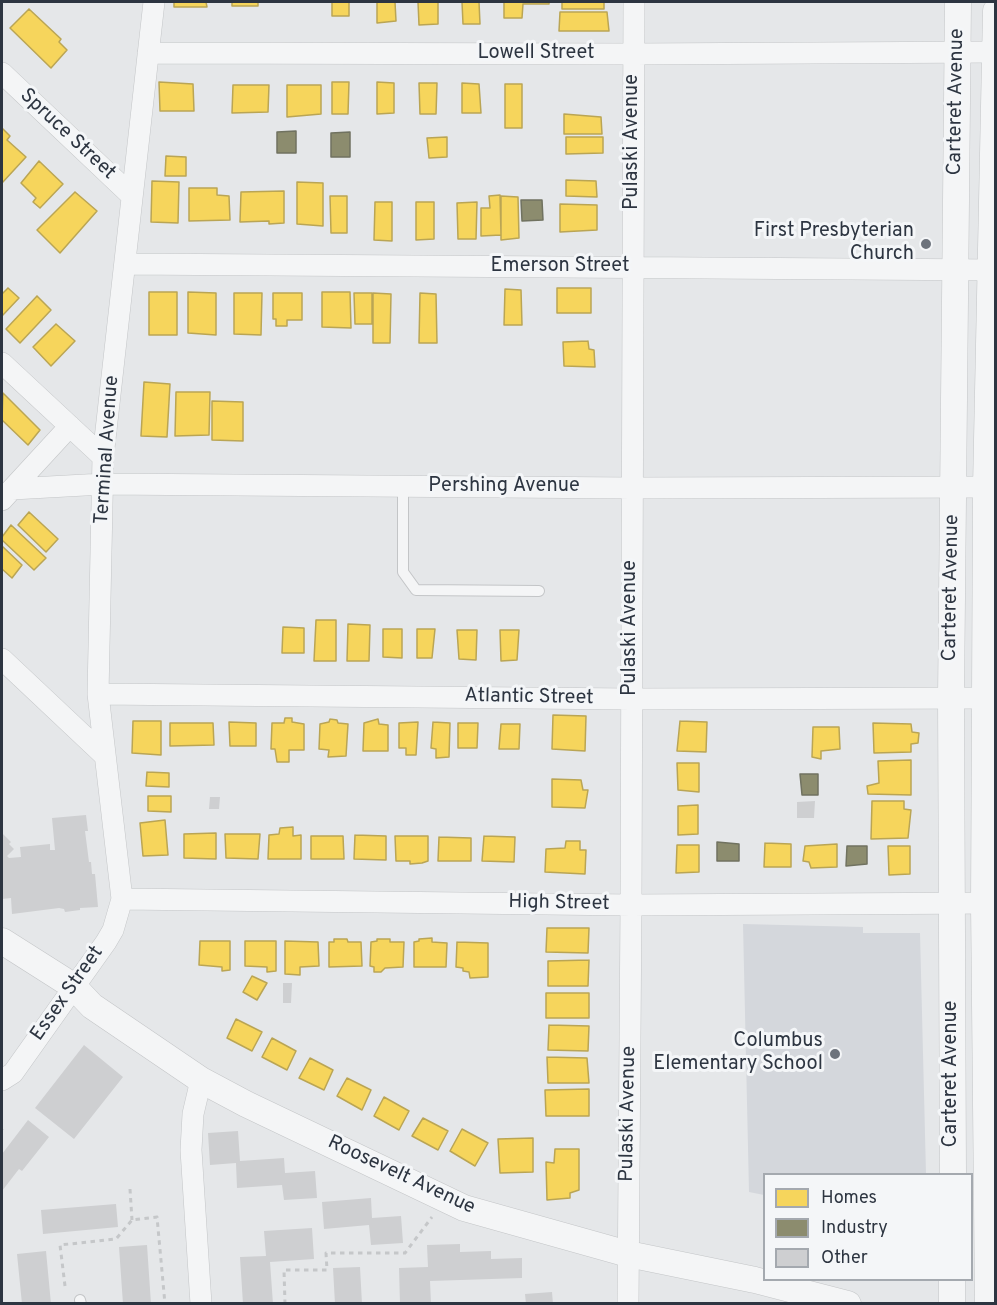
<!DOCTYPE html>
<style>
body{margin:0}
#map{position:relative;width:997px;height:1305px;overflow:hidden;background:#e5e7e9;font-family:Overpass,sans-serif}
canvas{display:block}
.frame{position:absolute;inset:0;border:3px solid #2d3541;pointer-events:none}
.legend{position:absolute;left:763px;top:1173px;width:210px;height:108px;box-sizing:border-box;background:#f4f6f8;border:2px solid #a4a9af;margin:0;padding:8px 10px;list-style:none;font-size:18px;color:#2d3541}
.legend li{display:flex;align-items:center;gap:12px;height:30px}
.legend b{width:30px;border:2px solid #a4a9af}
</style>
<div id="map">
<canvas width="997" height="1305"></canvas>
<div class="frame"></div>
<ul class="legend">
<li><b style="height:16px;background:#f6d55c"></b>Homes</li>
<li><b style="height:16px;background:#8c8c6e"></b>Industry</li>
<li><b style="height:16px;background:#cecfd1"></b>Other</li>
</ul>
</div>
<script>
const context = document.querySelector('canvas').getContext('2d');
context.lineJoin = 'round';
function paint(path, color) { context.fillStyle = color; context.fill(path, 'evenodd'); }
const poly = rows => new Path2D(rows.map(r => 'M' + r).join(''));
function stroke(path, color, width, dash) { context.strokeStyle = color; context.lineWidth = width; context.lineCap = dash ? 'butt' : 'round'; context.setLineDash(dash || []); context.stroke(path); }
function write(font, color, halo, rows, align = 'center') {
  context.font = font + ' Overpass,sans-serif'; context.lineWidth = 6; context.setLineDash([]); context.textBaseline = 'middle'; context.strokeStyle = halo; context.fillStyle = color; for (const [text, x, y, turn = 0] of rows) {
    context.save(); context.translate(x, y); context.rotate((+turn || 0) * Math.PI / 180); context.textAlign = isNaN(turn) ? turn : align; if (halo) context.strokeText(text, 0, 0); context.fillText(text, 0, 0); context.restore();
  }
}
const built = poly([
 [743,924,863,927,863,933,920,933,926,1174,764,1174,764,1195,749,1192]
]);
const homes = poly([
 [174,2,206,2,207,7,174,7,174,2],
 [232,2,258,2,258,6,232,6,232,2],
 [332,2,349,2,349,16,332,16,332,2],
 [377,2,395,2,396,21,377,23,377,2],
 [418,2,438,2,438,24,419,25,418,2],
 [462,2,479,2,480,24,463,24,462,2],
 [504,2,549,2,549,4,523,4,522,18,504,18,504,2],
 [562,2,604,2,604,9,562,9,562,2],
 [29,9,61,39,59,42,67,50,51,68,10,28,29,9],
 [560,12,607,12,609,31,559,31,560,12],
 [159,82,193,84,194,111,160,111,159,82],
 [332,82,349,82,348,114,332,114,332,82],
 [377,82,394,83,394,113,377,114,377,82],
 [419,83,437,83,436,114,420,114,419,83],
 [462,83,479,84,481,113,462,113,462,83],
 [505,84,522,84,522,128,505,128,505,84],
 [233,85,269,85,268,112,232,113,233,85],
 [287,85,321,85,321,114,287,117,287,85],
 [564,114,601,117,602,134,564,134,564,114],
 [2,128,10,136,7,140,26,157,2,183,2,128],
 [447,137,447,157,429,158,427,138,447,137],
 [566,137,603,137,603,153,566,154,566,137],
 [166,156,186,157,186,176,165,176,166,156],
 [39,161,63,184,40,208,33,202,36,198,21,183,39,161],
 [566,180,596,181,597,197,566,196,566,180],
 [152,181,179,182,178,223,151,222,152,181],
 [297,182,323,183,323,226,297,224,297,182],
 [189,188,217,188,217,195,229,196,230,220,189,221,189,188],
 [284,191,284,223,269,224,269,221,240,222,241,192,284,191],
 [75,192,97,211,60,253,37,230,75,192],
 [500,195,501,235,481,236,481,208,490,208,489,196,500,195],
 [330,196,347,196,347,233,331,233,330,196],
 [501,196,518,197,519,238,501,240,501,196],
 [375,202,392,202,392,241,374,240,375,202],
 [416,202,434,202,434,239,416,240,416,202],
 [477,202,476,239,458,239,457,203,477,202],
 [560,204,597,205,597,230,560,232,560,204],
 [8,288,19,298,2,316,2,294,8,288],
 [557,288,591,288,591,313,557,313,557,288],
 [505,289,521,290,522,325,504,325,505,289],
 [149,292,177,292,177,335,149,335,149,292],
 [188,292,216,293,216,335,188,333,188,292],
 [322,292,350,292,351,328,322,327,322,292],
 [234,293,262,293,261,335,234,334,234,293],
 [273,293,302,293,302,320,287,320,287,326,276,326,276,319,273,319,273,293],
 [354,293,372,293,372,324,355,324,354,293],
 [373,293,391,294,390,343,373,343,373,293],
 [420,293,436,294,437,343,419,343,420,293],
 [37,296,51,310,20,343,6,329,37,296],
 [56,324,75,341,51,366,33,347,56,324],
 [588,341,589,349,594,350,595,367,564,366,563,342,588,341],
 [144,382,170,384,167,437,141,436,144,382],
 [176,392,210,392,209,435,175,436,176,392],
 [3,393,40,430,28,445,2,420,3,393],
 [212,401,243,402,243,441,212,440,212,401],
 [29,512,58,539,46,552,18,525,29,512],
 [11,525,46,558,34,570,2,540,2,537,11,525],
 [2,546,22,565,12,578,2,569,2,546],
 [316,620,336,620,336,661,314,661,316,620],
 [348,624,370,625,369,661,347,661,348,624],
 [283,627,304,628,304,653,282,653,283,627],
 [383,629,402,629,402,658,383,657,383,629],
 [417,629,435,629,432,658,417,658,417,629],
 [457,630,477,630,476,660,459,659,457,630],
 [500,630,519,630,517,660,501,661,500,630],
 [553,715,586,716,585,751,552,749,553,715],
 [285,718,292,718,292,722,304,724,304,750,289,750,289,762,277,762,275,749,271,749,272,723,284,723,285,718],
 [330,719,337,720,338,723,348,724,346,756,328,757,329,750,319,749,320,724,329,722,330,719],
 [378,719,379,724,388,725,388,751,363,751,364,723,378,719],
 [133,721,161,721,161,755,132,753,133,721],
 [680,721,707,722,706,752,677,751,680,721],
 [229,722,256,723,256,746,230,746,229,722],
 [418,722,416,755,406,755,406,748,399,748,399,723,418,722],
 [433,722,450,723,449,757,436,758,436,749,431,748,433,722],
 [170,723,213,723,214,745,170,746,170,723],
 [458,723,478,723,477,748,458,748,458,723],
 [873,723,911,724,912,732,919,733,918,743,911,744,911,752,874,753,873,723],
 [501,724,520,724,519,749,499,749,501,724],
 [813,727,839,727,840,749,821,751,821,759,812,757,813,727],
 [911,760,911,795,868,794,867,786,879,783,878,761,911,760],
 [677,763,699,763,699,792,678,790,677,763],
 [147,772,169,773,169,787,146,786,147,772],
 [552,779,581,780,583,790,588,790,585,808,552,807,552,779],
 [148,796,171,796,171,812,148,811,148,796],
 [872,801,904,801,904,809,911,810,908,838,871,839,872,801],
 [698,805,698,834,678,835,678,806,698,805],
 [165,820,168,855,143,856,140,823,165,820],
 [293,827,293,836,301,835,301,859,268,859,269,835,279,834,280,828,293,827],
 [216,833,216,859,184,858,184,834,216,833],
 [225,834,260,834,258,859,226,858,225,834],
 [355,835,386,836,386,860,354,859,355,835],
 [311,836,343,836,344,859,311,859,311,836],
 [395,836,428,836,428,861,422,863,410,864,410,861,396,861,395,836],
 [484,836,515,837,514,862,482,861,484,836],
 [439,837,471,838,471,861,438,861,439,837],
 [566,841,580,841,580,850,586,850,585,874,545,872,546,849,565,848,566,841],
 [765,843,791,844,791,867,764,867,765,843],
 [837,844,837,867,811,868,809,862,803,861,805,846,837,844],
 [677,845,699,845,699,872,676,873,677,845],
 [888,846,910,846,910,874,889,875,888,846],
 [547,928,589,928,588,953,546,952,547,928],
 [432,938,432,942,447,943,446,967,414,967,414,942,419,941,419,939,432,938],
 [334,939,347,939,348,942,361,942,362,966,329,967,329,942,334,942,334,939],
 [377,939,390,939,390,942,404,942,403,967,385,968,381,972,374,972,374,967,370,966,371,942,377,941,377,939],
 [200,941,230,941,230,970,222,971,222,967,199,965,200,941],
 [245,941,276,941,276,971,267,972,267,967,245,966,245,941],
 [285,941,318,942,319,966,300,967,300,975,285,974,285,941],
 [457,942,488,943,488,977,470,978,469,972,463,971,463,968,456,967,457,942],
 [589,960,588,986,548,986,548,961,589,960],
 [252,976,267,983,257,1000,243,992,252,976],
 [546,993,589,993,589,1018,546,1018,546,993],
 [236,1019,262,1032,252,1051,227,1038,236,1019],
 [549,1025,589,1026,588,1051,548,1050,549,1025],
 [272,1038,296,1051,287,1070,262,1057,272,1038],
 [547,1057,587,1058,589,1083,548,1083,547,1057],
 [310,1058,333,1070,324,1090,299,1078,310,1058],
 [347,1078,371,1090,362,1110,337,1096,347,1078],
 [589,1089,589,1116,546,1116,545,1090,589,1089],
 [384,1097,409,1111,399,1130,374,1116,384,1097],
 [423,1118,448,1131,438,1150,412,1136,423,1118],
 [462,1129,488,1143,475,1166,450,1151,462,1129],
 [533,1138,533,1172,500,1173,498,1139,533,1138],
 [555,1149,579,1149,579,1190,570,1193,570,1198,547,1200,546,1162,554,1163,555,1149]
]);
const industry = poly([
 [296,131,296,153,277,153,277,132,296,131],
 [350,132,350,157,331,157,331,133,350,132],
 [521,200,542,200,543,220,522,221,521,200],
 [800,774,818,774,818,795,802,795,800,774],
 [717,842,739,844,739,861,717,861,717,842],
 [847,846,867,846,867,864,846,866,847,846]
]);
const building = poly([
 [210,797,220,797,219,809,209,809],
 [815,801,814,818,797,818,797,802],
 [86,815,88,831,85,831,89,862,91,862,92,874,95,874,98,907,80,908,80,910,65,912,64,909,59,908,12,914,11,898,2,899,2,833,11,842,9,844,14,849,7,856,9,858,21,857,20,847,50,844,50,850,55,850,52,818],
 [283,983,292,983,291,1003,283,1003],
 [84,1045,123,1077,74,1139,35,1108],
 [28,1120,49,1137,22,1171,19,1169,2,1191,2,1154],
 [238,1131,240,1161,284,1158,285,1173,315,1171,317,1198,284,1200,282,1185,237,1188,236,1163,210,1165,208,1133],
 [371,1198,372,1218,401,1216,403,1243,371,1245,369,1225,324,1229,322,1202],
 [116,1204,118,1227,43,1234,41,1210],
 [312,1228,314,1259,270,1262,273,1304,243,1304,240,1257,266,1256,264,1231],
 [460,1244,460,1252,491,1251,491,1259,522,1258,522,1278,430,1281,431,1304,400,1304,399,1268,428,1267,427,1245],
 [147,1245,151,1304,123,1304,119,1247],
 [46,1251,51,1304,22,1304,17,1254],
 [360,1267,362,1304,335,1304,333,1268],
 [552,1292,553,1304,526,1304,525,1294]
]);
const path = poly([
 [2,1129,2,1130],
 [130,1189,132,1220],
 [65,1286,60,1245,116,1239,132,1220,157,1217,165,1304],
 [285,1304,284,1270,327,1270,326,1253,405,1253,432,1217]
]);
const service = poly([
 [403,486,403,572,416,590,539,591],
 [80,1300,81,1304]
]);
const minor = poly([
 [148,53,634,54,996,52],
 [2,73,132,196],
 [125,264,996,270],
 [2,363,103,457],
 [12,489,70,426],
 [2,500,12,489,103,484,632,488,996,487],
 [2,659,104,755],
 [98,694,631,699,996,698],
 [122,899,631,905,996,903],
 [2,1080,13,1073,106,942,113,930,122,899,98,694,103,457,154,2],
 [201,1080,193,1114,191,1150,201,1304],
 [628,1304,631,905,634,2]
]);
const tertiary = poly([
 [2,941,73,986,92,1006,201,1080,246,1104,464,1208,628,1254,755,1280,848,1304],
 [953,1174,951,697,958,2],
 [952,1304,952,1280],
 [988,1304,984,904,986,487,996,11]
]);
const markers = [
 [926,244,6,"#6d737c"],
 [835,1054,6,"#6d737c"]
];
const streetNames = [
 ["Lowell Street",536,54],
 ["Carteret Avenue",957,102,-89],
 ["Spruce Street",67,135,43],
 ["Pulaski Avenue",633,142,-90],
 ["Emerson Street",560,267],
 ["Terminal Avenue",108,450,-86],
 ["Pershing Avenue",504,487],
 ["Carteret Avenue",952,588,-89],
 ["Pulaski Avenue",631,628,-90],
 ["Atlantic Street",529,698,1],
 ["High Street",559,904,1],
 ["Essex Street",68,994,-55],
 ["Carteret Avenue",952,1074,-90],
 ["Pulaski Avenue",629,1114,-89],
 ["Roosevelt Avenue",401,1176,25]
];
const poiNames = [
 ["First Presbyterian",914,232],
 ["Church",914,255],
 ["Columbus",823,1042],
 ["Elementary School",823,1065]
];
paint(built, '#d4d7dc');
paint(homes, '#f6d55c');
stroke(homes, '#baa554', 1.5);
paint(industry, '#8c8c6e');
stroke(industry, '#707260', 1.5);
paint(building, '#cecfd1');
stroke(service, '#c3c5c7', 12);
stroke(minor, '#c3c5c7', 22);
stroke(tertiary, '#c3c5c7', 27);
stroke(path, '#c5c7c9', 3, [4.5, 4.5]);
stroke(service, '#f4f5f6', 10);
stroke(minor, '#f4f5f6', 21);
stroke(tertiary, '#f4f5f6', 26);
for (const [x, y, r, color] of markers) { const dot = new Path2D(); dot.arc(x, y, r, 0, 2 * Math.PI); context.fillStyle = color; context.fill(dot); stroke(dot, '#f4f6f8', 2); }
write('20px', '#2d3541', '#f4f6f8', streetNames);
write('20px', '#2d3541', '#f4f6f8', poiNames, 'right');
</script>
